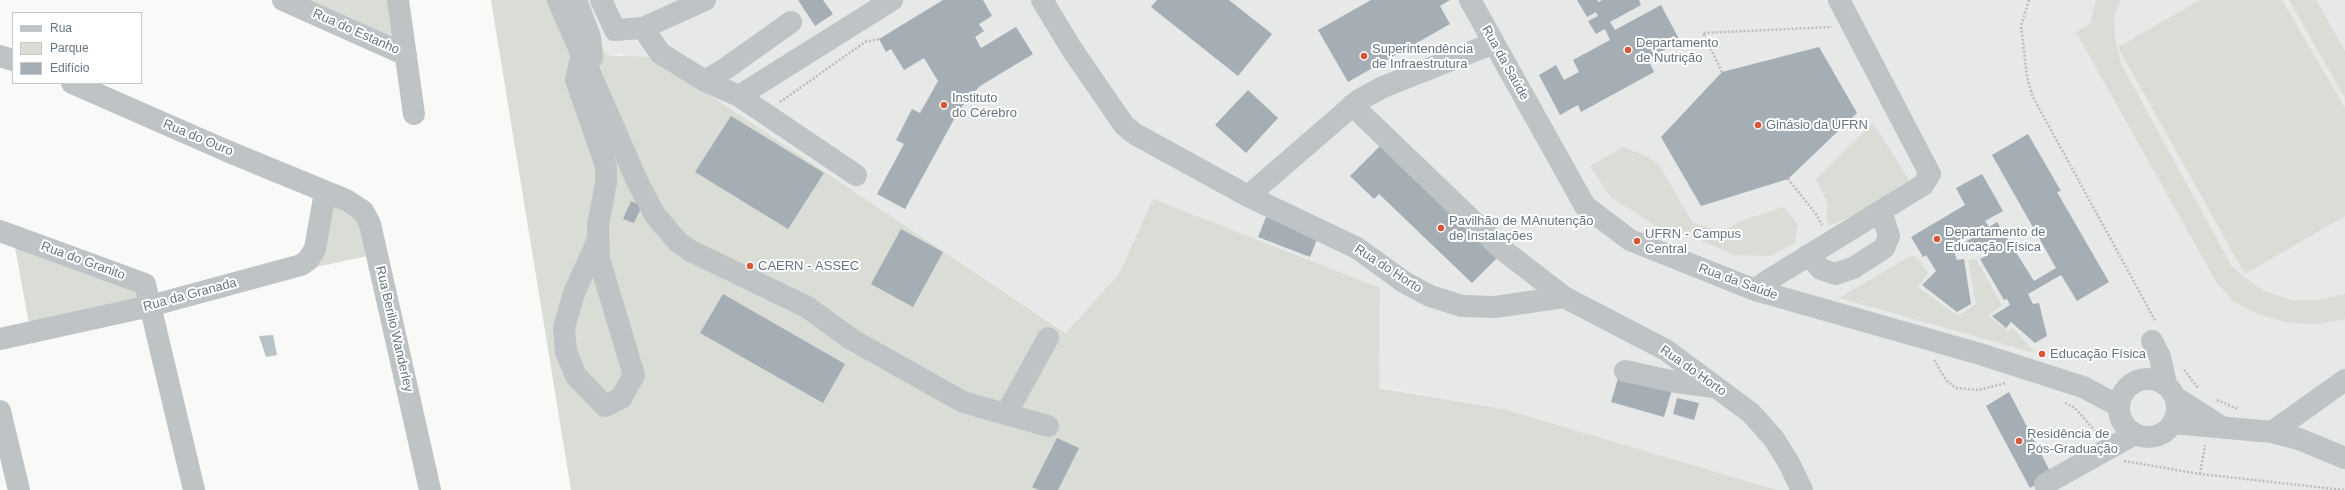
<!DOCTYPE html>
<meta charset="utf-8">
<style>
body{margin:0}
#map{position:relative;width:2345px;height:490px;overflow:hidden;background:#f9f9f7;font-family:Helvetica,sans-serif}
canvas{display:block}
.legend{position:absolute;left:12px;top:12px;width:130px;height:72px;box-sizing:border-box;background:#fff;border:1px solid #c2c8cc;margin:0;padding:5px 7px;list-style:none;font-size:12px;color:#667580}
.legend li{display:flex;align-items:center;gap:8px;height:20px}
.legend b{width:20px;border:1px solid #c2c8cc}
</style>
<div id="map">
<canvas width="2345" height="490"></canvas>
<ul class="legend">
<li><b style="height:5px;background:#bec3c6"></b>Rua</li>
<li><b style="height:11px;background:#d9ddd6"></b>Parque</li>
<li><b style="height:11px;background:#a5aeb4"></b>Edifício</li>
</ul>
</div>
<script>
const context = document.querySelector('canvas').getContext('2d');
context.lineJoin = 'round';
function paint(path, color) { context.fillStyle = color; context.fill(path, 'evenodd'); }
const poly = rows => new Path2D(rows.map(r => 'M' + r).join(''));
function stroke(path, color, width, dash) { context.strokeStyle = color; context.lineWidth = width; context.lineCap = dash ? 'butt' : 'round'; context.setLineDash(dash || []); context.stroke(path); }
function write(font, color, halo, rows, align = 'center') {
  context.font = font + ' Helvetica,sans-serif'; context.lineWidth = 4; context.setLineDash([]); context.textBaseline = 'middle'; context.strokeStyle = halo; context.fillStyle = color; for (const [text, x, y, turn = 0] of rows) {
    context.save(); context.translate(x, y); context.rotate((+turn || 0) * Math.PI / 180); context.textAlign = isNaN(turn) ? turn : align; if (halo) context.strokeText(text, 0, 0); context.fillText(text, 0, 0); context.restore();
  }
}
const built = poly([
 [584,0,2345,0,2345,490,1777,490,1504,409,1067,333,716,99,621,54,606,55]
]);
const green = poly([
 [303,0,389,0,398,48],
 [491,0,584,0,606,55,648,57,716,99,1066,333,1119,274,1153,199,1380,288,1379,388,1504,409,1777,490,571,490],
 [2096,0,2120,0,2114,18,2115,39,2121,64,2231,265,2244,277,2264,291,2292,300,2319,300,2345,294,2345,319,2320,324,2288,323,2258,314,2234,302,2217,283,2076,32,2090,24],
 [2200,0,2282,0,2345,108,2345,216,2245,274,2118,47],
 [2289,0,2316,0,2345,51,2345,98],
 [1873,123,1909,180,1863,211,1829,226,1826,214,1828,204,1816,179],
 [1623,147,1648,157,1659,165,1692,222,1721,232,1741,221,1784,207,1798,225,1795,243,1770,256,1734,255,1694,237,1654,225,1611,197,1590,166],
 [331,204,362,223,372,255,312,268],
 [14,242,140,289,141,297,29,324],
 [1912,255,1920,261,1928,273,1918,287,1958,316,1976,304,1968,260,1976,259,2002,305,1988,315,2008,331,2013,328,2035,353,1839,298]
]);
const water = poly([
 [273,335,277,355,266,357,259,336]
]);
const building = poly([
 [798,0,823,0,833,14,815,26],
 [943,0,983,0,992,16,979,24,984,31,975,37,981,48,1016,27,1033,54,980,86,967,100,958,112,905,209,877,194,904,144,896,140,912,109,920,113,938,81,924,58,904,70,891,49,886,52,879,39],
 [1157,0,1229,0,1272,34,1238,76,1151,7],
 [1371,0,1450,0,1440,6,1450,24,1348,82,1318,30],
 [1577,0,1597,0,1599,2,1602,0,1639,0,1641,5,1610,22,1615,30,1661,5,1680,41,1648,59,1654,72,1581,112,1578,105,1560,115,1539,75,1556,65,1564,80,1579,72,1573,60,1610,40,1605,29,1596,34,1588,21,1598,16,1596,12,1587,17],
 [1819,47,1857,113,1788,179,1701,206,1661,137,1722,72],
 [1248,90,1278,118,1246,153,1215,125],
 [731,116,824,173,788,229,695,172],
 [2028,134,2061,191,2057,192,2109,282,2077,301,2061,275,2028,294,2033,304,2039,303,2047,336,2035,343,2011,322,2006,328,1992,316,2010,305,2007,299,2004,300,1980,259,1988,255,1984,247,1972,253,1965,242,1977,235,1974,230,1961,238,1962,240,1958,242,1960,245,1953,249,1957,260,1964,259,1971,304,1957,312,1922,285,1936,271,1926,255,1923,257,1911,237,1965,205,1956,188,1982,174,2003,211,1985,221,1989,227,1997,222,2034,281,2056,268,1992,155],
 [1382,144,1499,256,1472,283,1379,194,1374,199,1350,176],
 [631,201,642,206,634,223,623,219],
 [1266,217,1318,237,1310,257,1258,237],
 [901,229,943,252,913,307,871,284],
 [723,294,845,364,823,403,700,333],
 [1619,375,1672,389,1664,417,1611,402],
 [2009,392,2052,475,2030,488,1986,406],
 [1677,398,1699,403,1694,420,1673,414],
 [1057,438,1079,448,1058,490,1039,490,1032,487]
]);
const path = poly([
 [2029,0,2021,26,2027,77,2033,97,2156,322],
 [1722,72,1703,33,1832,27],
 [780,102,865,42,879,39],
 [1788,179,1816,214,1822,225],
 [1934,360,1946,380,1956,388,1979,390,2006,383],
 [2184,370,2198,388],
 [2217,400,2238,409],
 [2065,403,2075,408,2097,433],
 [2124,461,2200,474,2344,490],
 [2200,474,2205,445]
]);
const minor = poly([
 [283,0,406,55],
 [398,0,414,114],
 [558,0,638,183,655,215,678,242,691,251,807,307,851,339,963,402,1048,426],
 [576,0,590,37,592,58],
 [601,0,615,30,643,28,705,0],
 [1042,0,1073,51,1124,125,1135,134,1248,196],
 [1470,0,1585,206,1630,240,1755,290,1980,354,2083,387,2119,406],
 [643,28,660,53,705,81,739,96,856,175],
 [1494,43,1383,87,1359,100,1248,196,1357,248,1404,282,1430,296,1462,306,1495,307,1564,297,1666,350,1751,413,1774,439,1789,463,1802,490],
 [588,55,583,57,580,62,576,80,606,166,606,183,598,225,599,259,634,375,621,398,605,406,576,376,566,352,564,328,574,293,597,242],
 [0,56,13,60],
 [705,81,725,69,791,22],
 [72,83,227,151,346,200,363,211,370,224,430,490],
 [739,96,892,0],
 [1352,105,1503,250,1564,297],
 [0,231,145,284,194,490],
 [1808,255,1821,269,1835,274,1853,268,1884,248,1889,236,1881,211],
 [1755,290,1767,281,1923,185,1930,174,1839,0],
 [0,339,150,306,301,265,308,260,315,249,325,192],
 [2152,341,2160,357,2166,384],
 [1625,371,1676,382,1714,387],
 '2119 408a29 29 0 1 1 58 0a29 29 0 1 1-58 0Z',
 [2175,397,2223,428],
 [0,411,19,490],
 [1006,414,1048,338],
 [2173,423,2272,432,2299,439,2345,458],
 [2272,432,2345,380],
 [2045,484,2135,434]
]);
const markers = [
 [1628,50,4,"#d85638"],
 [1364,56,4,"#d85638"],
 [944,105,4,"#d85638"],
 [1758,125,4,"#d85638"],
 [1441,228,4,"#d85638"],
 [1937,239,4,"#d85638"],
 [1637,241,4,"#d85638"],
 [750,266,4,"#d85638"],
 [2042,354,4,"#d85638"],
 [2019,441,4,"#d85638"]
];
const streetNames = [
 ["Rua do Estanho",356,32,24],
 ["Rua da Saúde",1505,63,61],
 ["Rua do Ouro",198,138,23],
 ["Rua do Granito",83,261,20],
 ["Rua do Horto",1388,269,33],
 ["Rua da Saúde",1738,282,20],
 ["Rua da Granada",190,295,-15],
 ["Rua Berilio Wanderley",394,329,77],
 ["Rua do Horto",1693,371,35]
];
const poiNames = [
 ["Departamento",1636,43],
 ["de Nutrição",1636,58],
 ["Superintendência",1372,49],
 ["de Infraestrutura",1372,64],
 ["Instituto",952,98],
 ["do Cérebro",952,113],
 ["Ginásio da UFRN",1766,125],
 ["Pavilhão de MAnutenção",1449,221],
 ["de Instalações",1449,236],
 ["Departamento de",1945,232],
 ["Educação Física",1945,247],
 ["UFRN - Campus",1645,234],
 ["Central",1645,249],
 ["CAERN - ASSEC",758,266],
 ["Educação Física",2050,354],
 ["Residência de",2027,434],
 ["Pós-Graduação",2027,449]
];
paint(built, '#e7e8e8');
paint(green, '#d9ddd6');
paint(water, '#b7c3c7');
paint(building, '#a5aeb4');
stroke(path, '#b9bcbf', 2.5, [2, 2]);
stroke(minor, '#bec3c6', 22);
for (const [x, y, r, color] of markers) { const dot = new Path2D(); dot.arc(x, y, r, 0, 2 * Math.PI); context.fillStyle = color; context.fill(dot); stroke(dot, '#fff', 1.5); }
write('13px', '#667580', '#fff', streetNames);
write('13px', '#667580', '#fff', poiNames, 'left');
</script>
